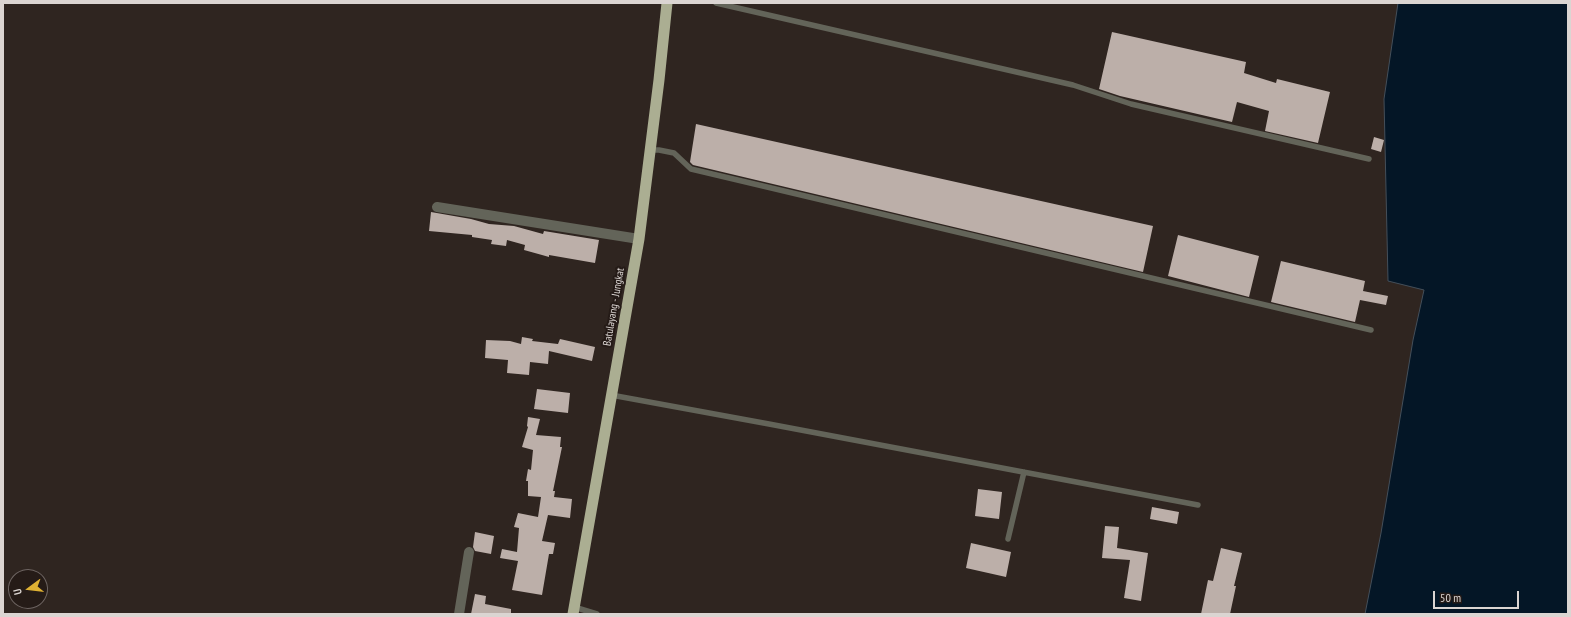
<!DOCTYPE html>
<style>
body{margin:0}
#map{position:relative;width:1571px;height:617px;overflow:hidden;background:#2f2520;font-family:"PT Sans Narrow",sans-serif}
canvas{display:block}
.frame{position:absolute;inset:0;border:4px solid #dbd5d2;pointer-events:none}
.north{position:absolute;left:8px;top:569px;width:40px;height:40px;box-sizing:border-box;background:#251b17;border:1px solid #6e6562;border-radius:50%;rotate:255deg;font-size:11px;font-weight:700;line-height:16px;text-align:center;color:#dbd5d2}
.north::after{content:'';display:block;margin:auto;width:14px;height:18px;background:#dfb133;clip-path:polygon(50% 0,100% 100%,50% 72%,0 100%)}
.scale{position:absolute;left:1433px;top:591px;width:86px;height:18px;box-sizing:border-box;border:2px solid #dbd5d2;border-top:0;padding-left:5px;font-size:12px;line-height:14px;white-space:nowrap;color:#dbd5d2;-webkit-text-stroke:3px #251b17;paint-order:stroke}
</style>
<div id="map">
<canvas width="1571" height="617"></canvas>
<div class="frame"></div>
<div class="north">U</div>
<div class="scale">50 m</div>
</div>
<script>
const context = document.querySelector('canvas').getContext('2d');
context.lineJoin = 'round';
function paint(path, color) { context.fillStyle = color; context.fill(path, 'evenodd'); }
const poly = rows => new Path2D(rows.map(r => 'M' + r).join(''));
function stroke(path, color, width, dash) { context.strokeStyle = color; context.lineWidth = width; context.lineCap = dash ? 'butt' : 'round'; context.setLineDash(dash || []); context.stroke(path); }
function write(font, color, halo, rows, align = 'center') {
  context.font = font + ' "PT Sans Narrow",sans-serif'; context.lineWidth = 4; context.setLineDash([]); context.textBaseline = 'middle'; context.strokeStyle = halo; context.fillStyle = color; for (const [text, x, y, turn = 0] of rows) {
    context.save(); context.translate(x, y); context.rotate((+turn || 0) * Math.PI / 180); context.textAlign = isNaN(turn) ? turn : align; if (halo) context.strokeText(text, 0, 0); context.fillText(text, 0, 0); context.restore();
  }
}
const water = poly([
 [1398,3,1568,3,1568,614,1365,614,1381,533,1413,340,1424,290,1388,281,1384,99,1398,3]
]);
const building = poly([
 [1112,32,1246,62,1244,73,1276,83,1277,79,1330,92,1318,143,1265,131,1269,111,1237,102,1232,122,1120,96,1099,89],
 [696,124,1153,226,1143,272,693,165,690,162],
 [1374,137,1384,140,1381,152,1371,149],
 [431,212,471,219,489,224,514,226,543,234,544,231,599,240,595,263,549,255,549,257,542,255,524,250,525,245,507,240,506,246,491,244,492,240,472,237,472,235,429,231],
 [1178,235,1259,256,1249,297,1168,276],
 [1281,261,1365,281,1363,291,1388,296,1386,305,1360,300,1355,322,1271,302],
 [522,337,533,339,532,341,558,344,560,339,595,347,592,361,549,351,548,364,530,362,529,375,507,373,508,360,485,358,486,340,510,341,521,344],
 [537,389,570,393,568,413,534,409],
 [528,417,540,419,536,435,561,437,560,447,562,447,553,491,555,491,554,497,572,499,570,518,548,515,542,541,555,543,553,554,549,554,542,595,512,590,518,561,500,558,502,549,517,552,519,528,514,527,518,513,538,517,541,497,528,496,528,481,526,481,528,469,531,470,533,450,522,447,528,427,527,426],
 [978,489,1002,492,999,519,975,516],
 [1152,507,1179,512,1177,524,1150,519],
 [1105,526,1119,527,1117,548,1148,553,1141,601,1124,598,1130,560,1102,558],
 [475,532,494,536,491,554,475,551,473,547],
 [971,543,1011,552,1006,577,966,568],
 [1221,548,1242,553,1234,586,1236,586,1230,614,1201,614,1208,580,1213,581],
 [475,594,486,596,485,604,511,609,511,614,471,614]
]);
const service = poly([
 [716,3,1073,85,1131,104,1369,159],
 [651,150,659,150,674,153,691,169,1371,330],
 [611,395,769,424,1198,505],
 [1008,539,1024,472],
 [574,607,597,614]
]);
const minor = poly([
 [437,207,639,239],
 [459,614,469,552]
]);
const trunk = poly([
 [573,614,639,239,659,80,667,3]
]);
const streetNames = [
 ["Batulayang - Jungkat",614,307,-80]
];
paint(water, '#041626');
stroke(water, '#444f5a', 1);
paint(building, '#bcafa9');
stroke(service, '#636459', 5.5);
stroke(minor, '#636459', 10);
stroke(trunk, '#abae92', 11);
write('11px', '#dbd5d2', '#251b17', streetNames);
</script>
